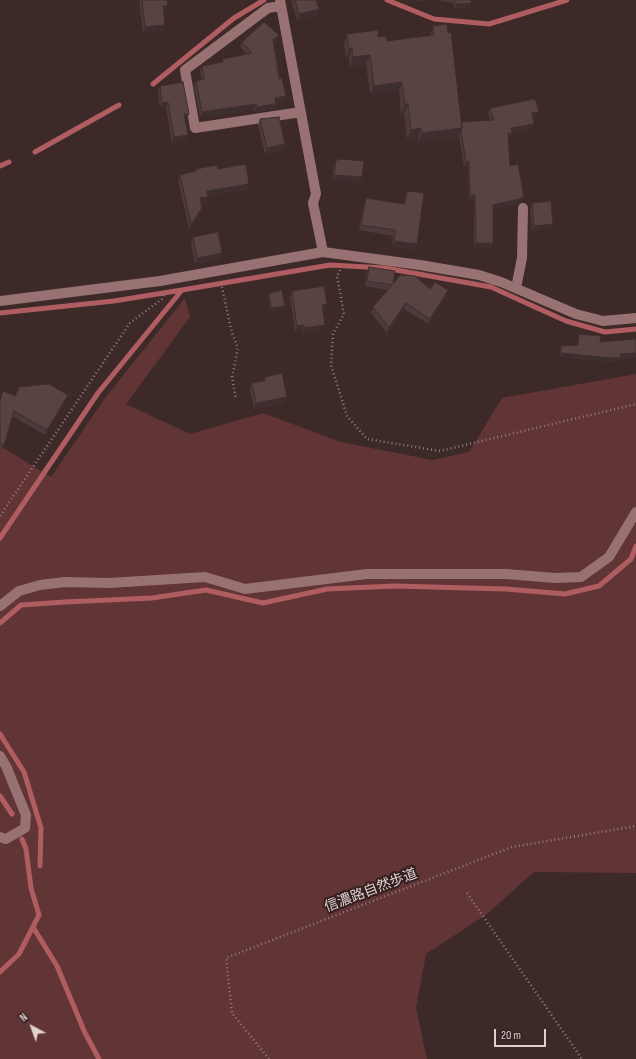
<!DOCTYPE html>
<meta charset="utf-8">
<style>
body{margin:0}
#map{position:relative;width:636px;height:1059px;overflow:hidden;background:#3e2929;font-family:"Sofia Sans Condensed",sans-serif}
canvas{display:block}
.north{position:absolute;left:12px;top:1007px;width:40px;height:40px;-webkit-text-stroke:3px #342020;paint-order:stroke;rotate:319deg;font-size:11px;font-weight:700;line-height:16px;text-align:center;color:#dfd1d0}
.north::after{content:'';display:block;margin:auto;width:14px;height:18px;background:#dfd1d0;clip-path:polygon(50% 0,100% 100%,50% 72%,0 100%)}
.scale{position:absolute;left:494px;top:1029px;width:52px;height:18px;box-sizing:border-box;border:2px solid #dfd1d0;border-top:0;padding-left:5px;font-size:12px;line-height:14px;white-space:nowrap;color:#dfd1d0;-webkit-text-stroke:3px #342020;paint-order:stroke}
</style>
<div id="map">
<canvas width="636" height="1059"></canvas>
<div class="north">N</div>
<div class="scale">20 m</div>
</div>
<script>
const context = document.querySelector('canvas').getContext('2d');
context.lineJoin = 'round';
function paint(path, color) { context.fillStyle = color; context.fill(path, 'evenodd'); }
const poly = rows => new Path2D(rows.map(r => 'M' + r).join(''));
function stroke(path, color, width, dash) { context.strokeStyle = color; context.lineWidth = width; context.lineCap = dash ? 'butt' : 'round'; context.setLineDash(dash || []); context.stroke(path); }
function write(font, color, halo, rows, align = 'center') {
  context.font = font + ' "Sofia Sans Condensed","Noto Sans JP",sans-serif'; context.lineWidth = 4; context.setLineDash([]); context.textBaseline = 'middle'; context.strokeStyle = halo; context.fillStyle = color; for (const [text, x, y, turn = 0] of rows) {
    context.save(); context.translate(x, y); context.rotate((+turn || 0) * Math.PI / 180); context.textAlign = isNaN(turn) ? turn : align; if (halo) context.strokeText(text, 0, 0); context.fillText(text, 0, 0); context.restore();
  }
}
const green = poly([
 [185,298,190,317,126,404,190,434,263,413,341,442,432,460,469,452,502,398,636,374,636,873,534,872,487,914,426,954,416,1008,427,1059,0,1059,0,446,51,477,105,398]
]);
const stream = poly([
 [387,0,434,19,489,24,567,0],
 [153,84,234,18,264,0],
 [35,152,119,105],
 [0,166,9,162],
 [0,313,114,301,182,290,330,265,385,268,491,287,566,321,605,332,636,329],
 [0,538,98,393,182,290],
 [0,623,21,605,65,602,152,598,206,590,263,603,327,589,395,586,506,589,565,594,599,586,631,559,636,546],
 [0,734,24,772,41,828,40,866],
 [0,796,12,814],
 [33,927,57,966,85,1033,99,1059],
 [0,972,19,954,39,915,31,888,26,849,22,839]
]);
const path = poly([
 [340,270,337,276,344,314,333,334,331,365,347,416,367,439,440,451,636,404],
 [221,283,232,333,238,348,232,377,236,399],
 [0,516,130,323,162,299,165,293],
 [467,893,582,1059],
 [269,1059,232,1013,226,958,512,847,636,826]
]);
const minor = poly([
 [280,0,316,194,313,203,323,252],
 [281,6,268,8,185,70,195,128,301,112],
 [516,288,522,258,523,208],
 [0,301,160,281,323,252,420,265,479,275,501,282,576,314,603,321,636,318],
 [0,606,19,591,40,585,65,582,109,583,205,577,245,589,367,574,506,574,555,578,581,577,609,557,636,512],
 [0,756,6,766,26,815,25,828,6,839,0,837]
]);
const wall = poly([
 [139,0,167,0,166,11,163,12,165,25,163,30,143,33],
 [291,0,316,0,317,15,297,20],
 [414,0,424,0,423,1],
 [435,0,471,0,469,9,454,9,454,3],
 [433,26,461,122,490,120,488,113,490,108,537,117,533,118,532,129,512,133,510,138,508,138,510,166,524,197,522,202,518,204,493,209,492,248,474,248,474,200,469,200,468,166,464,167,459,136,458,138,418,142,418,138,407,139,404,114,401,114,399,92,370,95,366,64,350,67,349,58,346,58,344,44,347,34,378,37,387,41,430,36],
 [277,41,274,43,284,102,276,103,276,104,274,109,255,112,254,110,200,117,194,86,196,81,202,80,200,71,202,66,222,62,223,59,246,54,240,47,242,42],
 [160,86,187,119,185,119,188,135,186,141,172,143,166,107,160,108,158,91],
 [260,119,285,144,283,150,265,154,258,125],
 [336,160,360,183,332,180,334,166],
 [196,169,218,169,247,190,208,196,206,202,201,203,202,208,200,213,189,229,178,180,180,175,195,171],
 [407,191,415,250,392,246,393,236,359,230,364,204,366,198,404,204,405,196],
 [532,203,551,229,532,231,530,208],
 [193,237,222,253,220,259,195,264,191,243],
 [369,267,393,284,430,289,446,296,428,324,404,309,387,333,371,313,373,307,388,290,365,286,367,272],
 [292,291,325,310,323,310,323,330,302,334,302,330,295,332,290,297],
 [269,293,284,308,270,311,268,295],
 [579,334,600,342,636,339,636,357,620,359,619,361,608,362,560,357,560,350,561,346,577,345,578,338],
 [265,377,285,403,254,409,250,389,252,383,263,381],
 [68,395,66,400,45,435,12,416,2,450,0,449,0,400,15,396]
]);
const shadedWall = poly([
 [471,3,469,9,454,9,456,4],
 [163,6,168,6,166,11,161,12],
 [319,9,317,15,297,20,299,14],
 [165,25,163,30,143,33,145,27],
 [279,35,277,41,271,46,273,40],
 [352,48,349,58,346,58,349,49],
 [370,55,366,64,350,67,353,57],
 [402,82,399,92,370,95,374,86],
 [286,96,284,102,273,103,275,98],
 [168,102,166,107,160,108,162,103],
 [256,104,254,110,200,117,202,112],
 [276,104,274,109,255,112,257,107],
 [405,104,408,104,404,114,401,114],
 [539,112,537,117,530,118,532,113],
 [184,114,189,114,187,119,182,120],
 [534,124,532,129,510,133,512,133,510,138,506,138,508,133,511,128],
 [421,128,418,138,407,139,411,130],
 [462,128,458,138,418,142,422,133],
 [188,135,186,141,172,143,174,137],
 [285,144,283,150,265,154,267,148],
 [469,161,468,166,464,167,466,162],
 [334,175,362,177,360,183,332,180],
 [249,184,247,190,205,197,207,191],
 [470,195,475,195,474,200,469,200],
 [208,197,206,202,198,204,200,198],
 [524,197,522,202,518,204,492,210,493,205],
 [202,208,200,213,189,229,191,224],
 [553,224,551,229,532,231,534,226],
 [394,241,417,244,415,250,392,246],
 [476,243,493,243,492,248,474,248],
 [222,253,220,259,195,264,197,258],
 [448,290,446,296,428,324,430,319],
 [406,303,404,309,387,333,389,327],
 [327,304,325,310,320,311,322,305],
 [285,306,284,308,270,311,271,308],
 [304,325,302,330,295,332,297,326],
 [325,325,323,330,302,334,304,328],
 [561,353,620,354,636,353,636,357,620,359,619,361,608,362,560,357],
 [68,395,66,400,45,435,47,430],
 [287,397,285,403,254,409,256,403]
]);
const building = poly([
 [142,0,167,0,168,6,163,6,165,25,145,27,142,0],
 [295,0,316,0,319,9,299,14,295,0],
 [456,0,471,0,471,3,456,4,456,0],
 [264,22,279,35,273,40,279,79,282,78,286,96,275,98,276,104,257,107,256,104,202,112,196,81,204,79,202,66,223,62,223,59,252,53,242,42,264,22],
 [447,24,448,33,451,32,462,128,422,133,421,128,411,130,408,104,405,104,402,82,374,86,370,55,353,57,352,48,349,49,347,34,378,30,378,37,386,36,387,41,434,35,433,26,447,24],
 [183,82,189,114,184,114,188,135,174,137,168,102,162,103,160,86,183,82],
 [535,99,539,112,532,113,534,124,511,128,512,133,508,133,510,166,518,164,524,197,519,199,493,205,493,243,476,243,475,195,470,195,469,161,466,162,461,131,462,128,461,122,494,120,490,108,535,99],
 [279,117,285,144,267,148,260,119,279,117],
 [340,159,364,161,362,177,334,175,336,160,339,160,340,159],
 [246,164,249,184,207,191,208,197,200,198,202,208,191,224,180,175,196,171,196,169,217,165,218,169,246,164],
 [407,191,424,193,417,244,394,241,395,230,361,225,366,198,405,204,407,191],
 [551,201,553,224,534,226,532,203,551,201],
 [218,232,222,253,197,258,193,237,218,232],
 [369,267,395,271,393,284,400,275,415,276,430,289,435,282,448,290,430,319,406,303,389,327,373,307,392,285,367,281,369,267],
 [324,286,327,304,322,305,325,325,304,328,304,325,297,326,292,291,324,286],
 [282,290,285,306,271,308,269,293,282,290],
 [579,334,601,336,600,342,636,339,636,353,620,354,621,357,610,358,561,353,561,346,578,345,579,334],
 [282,373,287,397,256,403,252,383,265,381,265,377,282,373],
 [49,384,68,395,47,430,14,411,4,445,0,444,0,400,3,391,15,396,19,387,49,384]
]);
const streetNames = [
 ["信濃路自然歩道",371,891,-21]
];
paint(green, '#613435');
stroke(stream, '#af5d61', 5);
stroke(path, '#917f7f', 2.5, [1, 3]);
stroke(minor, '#987273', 10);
paint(wall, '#4d3939');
paint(shadedWall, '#3e2e2e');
paint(building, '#594242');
stroke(building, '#3e2e2e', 1);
write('14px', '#dfd1d0', '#342020', streetNames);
</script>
